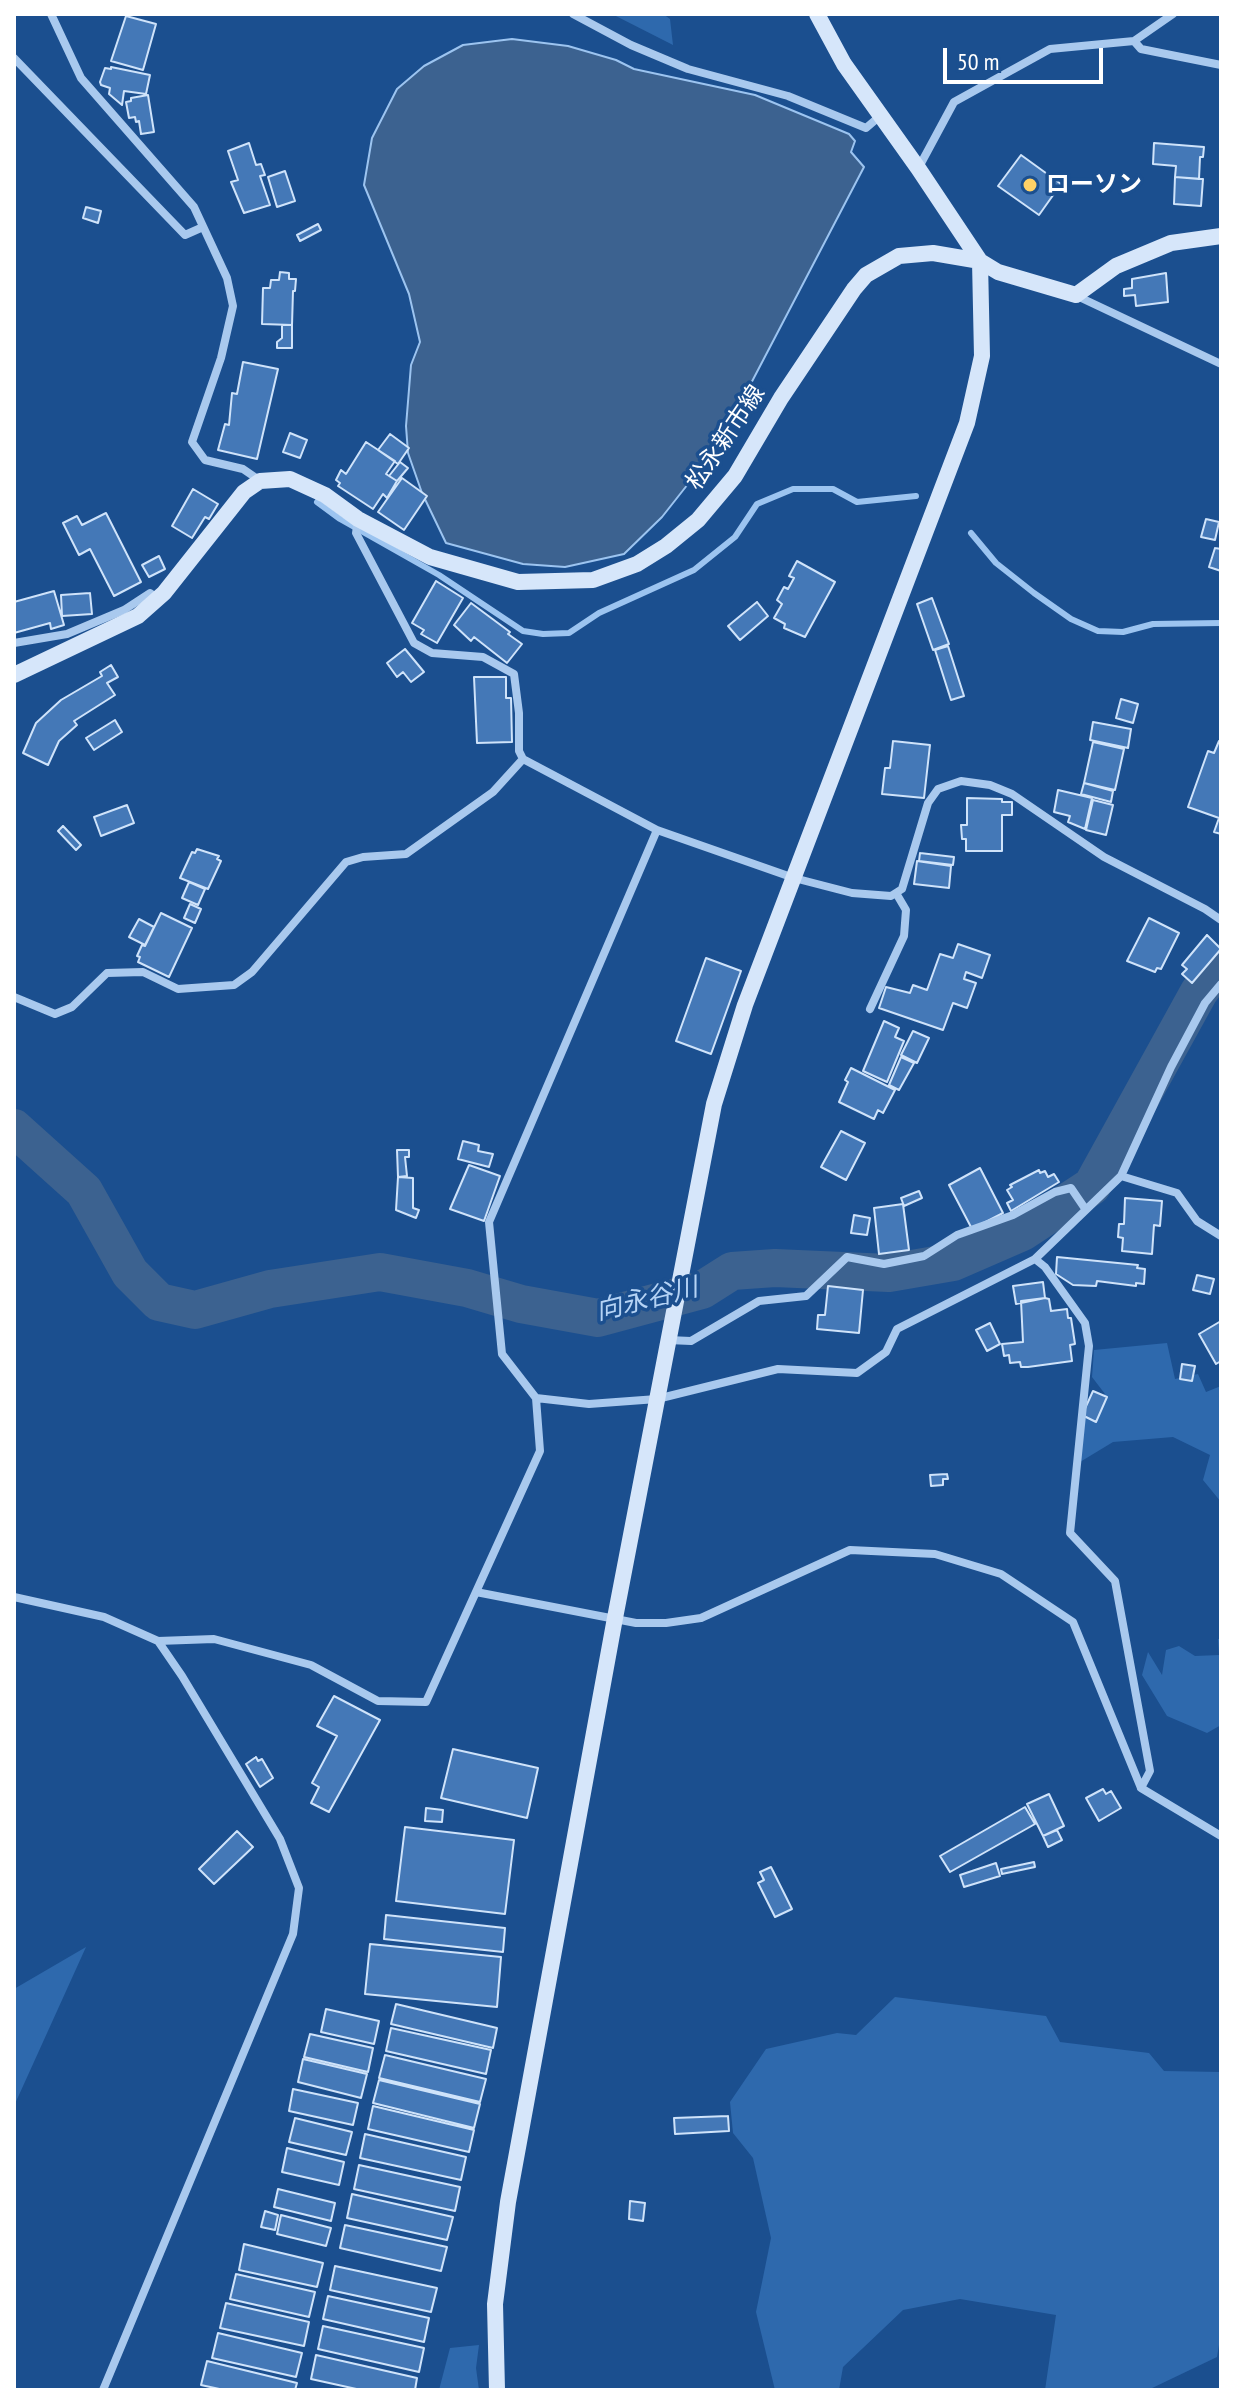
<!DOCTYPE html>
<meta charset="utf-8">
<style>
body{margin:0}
#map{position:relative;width:1235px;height:2404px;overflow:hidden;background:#1b4f8f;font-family:"PT Sans Narrow",sans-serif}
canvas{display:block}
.frame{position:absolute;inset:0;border:16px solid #fff;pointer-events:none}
.scale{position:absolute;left:943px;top:48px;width:160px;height:36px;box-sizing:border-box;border:4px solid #fff;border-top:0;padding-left:10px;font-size:24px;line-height:28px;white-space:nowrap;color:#fff;-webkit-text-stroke:6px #1b4f8f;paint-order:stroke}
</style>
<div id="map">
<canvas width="1235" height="2404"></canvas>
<div class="frame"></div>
<div class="scale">50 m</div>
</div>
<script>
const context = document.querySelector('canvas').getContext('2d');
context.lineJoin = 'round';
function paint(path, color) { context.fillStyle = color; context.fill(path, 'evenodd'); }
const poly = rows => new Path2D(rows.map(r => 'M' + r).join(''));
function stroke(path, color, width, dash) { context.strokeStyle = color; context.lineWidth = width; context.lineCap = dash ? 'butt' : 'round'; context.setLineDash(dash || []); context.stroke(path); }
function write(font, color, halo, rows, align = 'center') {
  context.font = font + ' "PT Sans Narrow","Noto Sans JP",sans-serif'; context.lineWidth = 7; context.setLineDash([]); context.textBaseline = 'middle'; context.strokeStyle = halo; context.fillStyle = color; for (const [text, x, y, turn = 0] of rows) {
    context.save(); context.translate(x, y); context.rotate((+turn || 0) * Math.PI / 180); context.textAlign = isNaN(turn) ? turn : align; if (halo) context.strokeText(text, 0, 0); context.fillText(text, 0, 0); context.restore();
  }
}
const green = poly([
 [612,14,663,14,670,19,673,45],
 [1167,1343,1175,1379,1198,1374,1206,1392,1221,1386,1221,1502,1203,1480,1210,1455,1173,1437,1113,1442,1080,1462,1085,1406,1105,1394,1092,1377,1094,1350],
 [1218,1639,1221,1639,1221,1725,1207,1733,1167,1716,1142,1675,1148,1652,1162,1675,1166,1650,1179,1646,1195,1656,1219,1655],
 [86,1947,14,2106,14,1989],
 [895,1997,1046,2016,1060,2042,1149,2053,1164,2071,1221,2072,1221,2333,1217,2357,1148,2390,1045,2390,1056,2315,960,2299,903,2310,843,2367,839,2390,775,2390,756,2312,771,2238,753,2158,733,2133,730,2102,766,2049,837,2033,856,2035],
 [479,2345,476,2368,479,2390,439,2390,450,2348]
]);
const water = poly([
 [512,39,568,46,616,60,634,69,755,95,849,134,855,141,851,152,864,167,735,414,703,465,662,517,624,554,565,567,523,564,446,543,422,493,408,453,406,426,411,365,420,342,409,294,364,185,372,138,397,89,424,66,463,45,512,39]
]);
const stream = poly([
 [317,502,340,519,439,575,523,631,543,634,569,633,599,613,694,570,735,537,757,504,793,489,833,489,857,502,916,496],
 [971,533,996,563,1034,593,1071,619,1098,631,1123,632,1153,624,1221,623]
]);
const river = poly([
 [14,1128,84,1191,130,1273,159,1302,195,1310,270,1289,380,1272,467,1288,521,1304,598,1318,702,1290,732,1271,775,1268,889,1273,953,1262,1022,1232,1092,1186,1199,992,1221,963]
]);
const building = poly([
 [126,16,156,24,143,70,111,61,126,16],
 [111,67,150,75,146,94,124,91,122,105,109,94,110,88,101,85,100,82,105,68,111,69,111,67],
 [148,95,154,132,141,134,139,121,136,122,135,117,129,118,126,102,131,101,131,98,148,95],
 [249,143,256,165,261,164,265,175,260,176,270,205,244,213,231,182,238,180,228,151,249,143],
 [1154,143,1204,147,1203,157,1200,157,1199,179,1175,177,1176,166,1153,164,1154,143],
 [1021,155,1061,184,1039,215,998,186,1021,155],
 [285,171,295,201,277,207,268,177,285,171],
 [1175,177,1203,179,1201,206,1174,204,1175,177],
 [86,207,101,211,98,223,83,218,86,207],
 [318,224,321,230,300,241,297,235,318,224],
 [280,272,289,273,289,279,296,279,295,291,293,291,292,325,262,324,263,288,270,288,271,280,279,280,280,272],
 [1166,273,1168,302,1136,306,1135,295,1124,296,1124,289,1132,288,1132,279,1166,273],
 [282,325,292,325,292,348,277,348,277,342,282,338,282,325],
 [243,362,278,369,257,459,218,450,225,424,229,425,232,393,237,394,243,362],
 [290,433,307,440,300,458,283,452,290,433],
 [390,434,409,448,398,464,378,450,390,434],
 [366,442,395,461,386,474,397,481,387,498,383,494,373,509,338,486,340,483,336,480,341,470,346,474,366,442],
 [400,462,408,468,397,481,389,476,400,462],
 [402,478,427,496,404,530,378,512,402,478],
 [193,489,218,504,209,519,205,517,192,538,172,526,193,489],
 [106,513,141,582,114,596,90,549,79,555,63,523,77,516,82,525,106,513],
 [1206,519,1219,522,1215,540,1201,537,1206,519],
 [1215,548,1221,549,1221,571,1209,567,1215,548],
 [159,556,165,569,149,577,142,565,159,556],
 [797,561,835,582,805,637,784,628,785,624,774,618,782,604,777,600,784,587,788,589,794,578,789,576,797,561],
 [436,581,463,598,437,643,421,634,424,630,412,623,436,581],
 [54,591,64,625,51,629,50,623,14,633,14,602,54,591],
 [90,593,92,614,62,616,61,595,90,593],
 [932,598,949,644,933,650,917,604,932,598],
 [757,602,768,616,740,640,728,626,757,602],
 [471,603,510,632,508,634,522,644,507,663,474,637,471,641,454,625,471,603],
 [948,646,964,696,951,700,935,650,948,646],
 [405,649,424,672,411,682,403,672,397,677,387,663,405,649],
 [111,665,118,677,107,683,115,695,74,721,77,725,59,741,48,765,23,753,36,723,61,700,102,676,100,672,111,665],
 [474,677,506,677,506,698,511,698,512,742,477,743,474,677],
 [1121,699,1138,704,1133,723,1116,718,1121,699],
 [115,720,122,732,94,750,86,738,115,720],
 [1093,722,1131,729,1128,748,1090,740,1093,722],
 [893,741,930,745,924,798,882,794,885,768,890,768,893,741],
 [1219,741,1221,741,1221,834,1214,832,1219,818,1188,807,1208,751,1214,753,1219,741],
 [1093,742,1124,749,1115,790,1084,783,1093,742],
 [1084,783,1113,791,1111,802,1081,794,1084,783],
 [1058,790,1092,798,1085,829,1068,822,1070,816,1054,812,1058,790],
 [967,798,1002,799,1002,802,1012,802,1012,815,1002,815,1002,851,966,851,966,839,962,839,961,825,967,825,967,798],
 [1093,800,1113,805,1106,835,1086,830,1093,800],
 [127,805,134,823,101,836,94,817,127,805],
 [63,826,81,845,76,850,58,831,63,826],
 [197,849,219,856,217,859,221,861,208,889,180,878,192,852,195,853,197,849],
 [920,853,954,857,953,865,919,861,920,853],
 [917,861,951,866,949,888,914,884,917,861],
 [189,882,205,889,198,905,182,898,189,882],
 [190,904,201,909,195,923,184,918,190,904],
 [161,913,192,928,169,977,138,962,140,957,137,956,142,945,145,946,161,913],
 [1149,918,1179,933,1161,969,1157,968,1155,972,1127,961,1149,918],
 [139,919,154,927,145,945,129,937,139,919],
 [1207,935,1221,949,1192,983,1182,974,1187,969,1182,965,1207,935],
 [958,944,990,955,982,978,966,972,964,979,976,983,967,1008,953,1003,943,1030,879,1008,886,987,910,993,913,985,927,990,940,954,953,958,958,944],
 [706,958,741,971,711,1054,676,1041,706,958],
 [884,1021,899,1028,895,1037,904,1041,887,1082,863,1071,884,1021],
 [913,1031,929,1038,917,1063,901,1055,913,1031],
 [901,1057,914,1063,899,1090,889,1085,901,1057],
 [851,1068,895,1090,883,1113,878,1110,874,1119,839,1102,848,1082,845,1080,851,1068],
 [841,1131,865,1143,846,1180,821,1167,841,1131],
 [463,1141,479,1145,478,1151,493,1154,489,1167,458,1159,463,1141],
 [397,1150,409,1150,409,1157,405,1157,407,1176,398,1177,397,1150],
 [469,1165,500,1176,484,1221,450,1209,469,1165],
 [980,1168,1003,1213,972,1229,949,1185,980,1168],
 [1039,1170,1040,1173,1045,1171,1048,1177,1054,1174,1059,1182,1011,1211,1007,1203,1013,1200,1007,1190,1012,1187,1010,1185,1039,1170],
 [398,1177,413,1178,413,1208,419,1210,416,1218,396,1210,398,1177],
 [919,1191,922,1198,904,1206,901,1198,919,1191],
 [1125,1198,1162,1201,1160,1226,1154,1225,1152,1254,1122,1251,1123,1238,1118,1237,1119,1224,1124,1224,1125,1198],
 [903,1204,909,1250,879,1254,874,1208,903,1204],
 [854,1215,870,1218,867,1235,851,1233,854,1215],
 [1057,1257,1138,1265,1137,1268,1145,1269,1144,1284,1136,1283,1136,1286,1097,1281,1096,1286,1073,1285,1056,1274,1057,1257],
 [1197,1275,1214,1279,1210,1294,1193,1290,1197,1275],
 [1043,1282,1045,1298,1016,1304,1013,1286,1043,1282],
 [828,1286,863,1290,859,1333,817,1329,818,1315,825,1315,828,1286],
 [1045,1298,1049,1299,1051,1311,1067,1309,1068,1318,1071,1318,1075,1344,1070,1345,1072,1361,1028,1367,1021,1367,1020,1362,1010,1363,1009,1355,1004,1356,1002,1344,1023,1342,1021,1301,1045,1298],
 [1221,1321,1221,1361,1216,1364,1199,1334,1221,1321],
 [990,1323,1000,1344,987,1351,976,1330,990,1323],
 [1182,1364,1195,1366,1192,1381,1180,1379,1182,1364],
 [1093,1391,1107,1397,1096,1422,1082,1415,1093,1391],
 [947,1474,948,1479,943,1479,943,1485,931,1486,930,1475,947,1474],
 [334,1696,380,1720,329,1812,311,1803,319,1787,312,1783,337,1736,317,1726,334,1696],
 [453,1749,538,1768,527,1818,441,1798,453,1749],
 [256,1757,258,1761,262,1759,273,1778,260,1787,246,1764,256,1757],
 [1103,1789,1106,1794,1111,1791,1121,1808,1099,1821,1086,1798,1103,1789],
 [1049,1794,1064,1826,1043,1836,1027,1804,1049,1794],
 [1025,1807,1035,1824,950,1872,940,1856,1025,1807],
 [426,1808,443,1810,442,1822,425,1821,426,1808],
 [405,1827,514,1840,505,1914,396,1901,405,1827],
 [1057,1830,1062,1840,1048,1847,1043,1836,1057,1830],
 [237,1831,253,1847,214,1884,199,1869,237,1831],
 [1034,1862,1035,1867,1002,1874,1001,1869,1034,1862],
 [996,1863,1000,1876,964,1887,960,1875,996,1863],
 [771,1867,792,1909,775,1917,758,1883,764,1880,760,1872,771,1867],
 [386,1915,505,1928,503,1952,384,1939,386,1915],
 [370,1944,501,1957,497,2007,365,1994,370,1944],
 [396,2004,497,2028,493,2048,391,2024,396,2004],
 [326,2009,379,2021,374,2044,321,2032,326,2009],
 [391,2028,491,2050,486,2074,386,2051,391,2028],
 [310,2034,373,2048,368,2072,304,2057,310,2034],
 [385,2055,486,2079,480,2102,379,2078,385,2055],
 [303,2059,367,2074,361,2098,298,2082,303,2059],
 [379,2080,480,2104,474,2128,373,2103,379,2080],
 [293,2089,358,2103,353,2125,289,2111,293,2089],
 [373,2106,474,2130,469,2152,368,2129,373,2106],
 [728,2116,729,2131,675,2134,674,2118,728,2116],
 [295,2118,352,2132,346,2155,289,2142,295,2118],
 [365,2134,466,2157,461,2180,360,2158,365,2134],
 [287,2148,344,2162,339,2185,282,2172,287,2148],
 [359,2165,460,2187,455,2211,354,2189,359,2165],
 [278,2189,335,2203,331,2221,274,2207,278,2189],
 [352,2194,453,2217,447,2240,347,2218,352,2194],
 [630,2201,645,2203,643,2221,629,2219,630,2201],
 [265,2211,278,2215,275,2230,261,2227,265,2211],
 [281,2215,331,2228,326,2246,277,2234,281,2215],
 [345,2225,447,2247,441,2271,340,2248,345,2225],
 [244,2244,323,2263,317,2287,239,2270,244,2244],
 [335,2266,437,2288,431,2312,330,2290,335,2266],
 [236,2274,315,2292,309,2317,230,2299,236,2274],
 [328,2296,429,2318,424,2342,323,2319,328,2296],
 [226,2303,309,2322,304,2346,220,2328,226,2303],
 [323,2326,424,2348,419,2372,318,2349,323,2326],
 [218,2333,302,2353,296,2377,212,2358,218,2333],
 [316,2355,417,2378,415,2390,361,2390,311,2379,316,2355],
 [207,2361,297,2383,295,2390,224,2390,201,2385,207,2361]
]);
const street = poly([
 [51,14,81,78,194,207,227,278,233,306,221,358,192,442,205,460,243,469,259,480],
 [573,14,631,45,688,69,788,96,866,128,880,116],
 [1134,41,1141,49,1221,65],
 [14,58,185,235,203,227],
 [919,167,954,102,1050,49,1134,41,1173,14],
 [1077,296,1221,364],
 [358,520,356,533,414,643,432,653,483,657,514,674,519,713,519,751,523,759,657,830,794,878,852,893,891,896,902,889,928,803,938,789,961,781,990,785,1012,794,1104,857,1205,909,1221,920],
 [14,643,67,634,124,610,150,593,157,598],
 [14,997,55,1014,72,1007,107,973,143,972,178,989,234,985,252,972,346,862,363,857,406,854,493,792,523,759],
 [870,1009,904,936,906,910,896,893],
 [1121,1176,1177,1193,1197,1221,1221,1236],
 [1035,1259,1045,1267,1085,1323,1089,1346,1070,1533,1115,1581,1150,1771,1141,1788],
 [668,1340,691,1341,759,1301,806,1296,847,1257,884,1264,924,1256,957,1235,1013,1215,1055,1192,1071,1188,1086,1210],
 [536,1398,589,1404,657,1399,778,1369,857,1373,886,1352,897,1329,1035,1259,1121,1176,1171,1067,1205,1003,1221,984],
 [476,1592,636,1623,666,1623,701,1618,850,1550,935,1554,1001,1574,1073,1622,1141,1788,1221,1836],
 [14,1597,104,1617,158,1641,214,1639,311,1665,378,1701,426,1702,540,1451,536,1398,502,1354,489,1222,657,830],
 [103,2390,293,1934,299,1888,280,1839,182,1676,158,1641]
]);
const secondary = poly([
 [14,675,138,616,164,593,244,492,260,481,290,479,325,495,358,519,430,557,518,582,593,580,637,564,666,546,698,520,735,476,781,398,854,289,866,275,899,256,933,253,980,261,998,272,1076,295,1116,266,1171,243,1221,236],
 [497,2390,495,2304,508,2202,615,1618,714,1104,745,1005,967,423,982,356,980,261,918,168,844,64,817,14]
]);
const markers = [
 [1030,185,8,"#ffd166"]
];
const poiNames = [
 ["ローソン",1046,185]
];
const streetNames = [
 ["松永新市線",726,438,-56]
];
const waterNames = [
 ["向永谷川",647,1300,-14]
];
paint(green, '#2e69ad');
paint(water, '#3c6290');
stroke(water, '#9cc4f0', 2);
stroke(stream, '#9cc4f0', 6);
stroke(river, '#3c6290', 38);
paint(building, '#4478b7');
stroke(building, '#cfe3fa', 2);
stroke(street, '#a9c9ee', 8);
stroke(secondary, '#d6e6fa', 16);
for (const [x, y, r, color] of markers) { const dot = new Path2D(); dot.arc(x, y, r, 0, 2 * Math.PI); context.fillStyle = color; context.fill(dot); stroke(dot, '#1b4f8f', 3); }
write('bold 24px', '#fff', '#1b4f8f', poiNames, 'left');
write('24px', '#fff', '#1b4f8f', streetNames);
write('italic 26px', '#b5d3f5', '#1b4f8f', waterNames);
</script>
